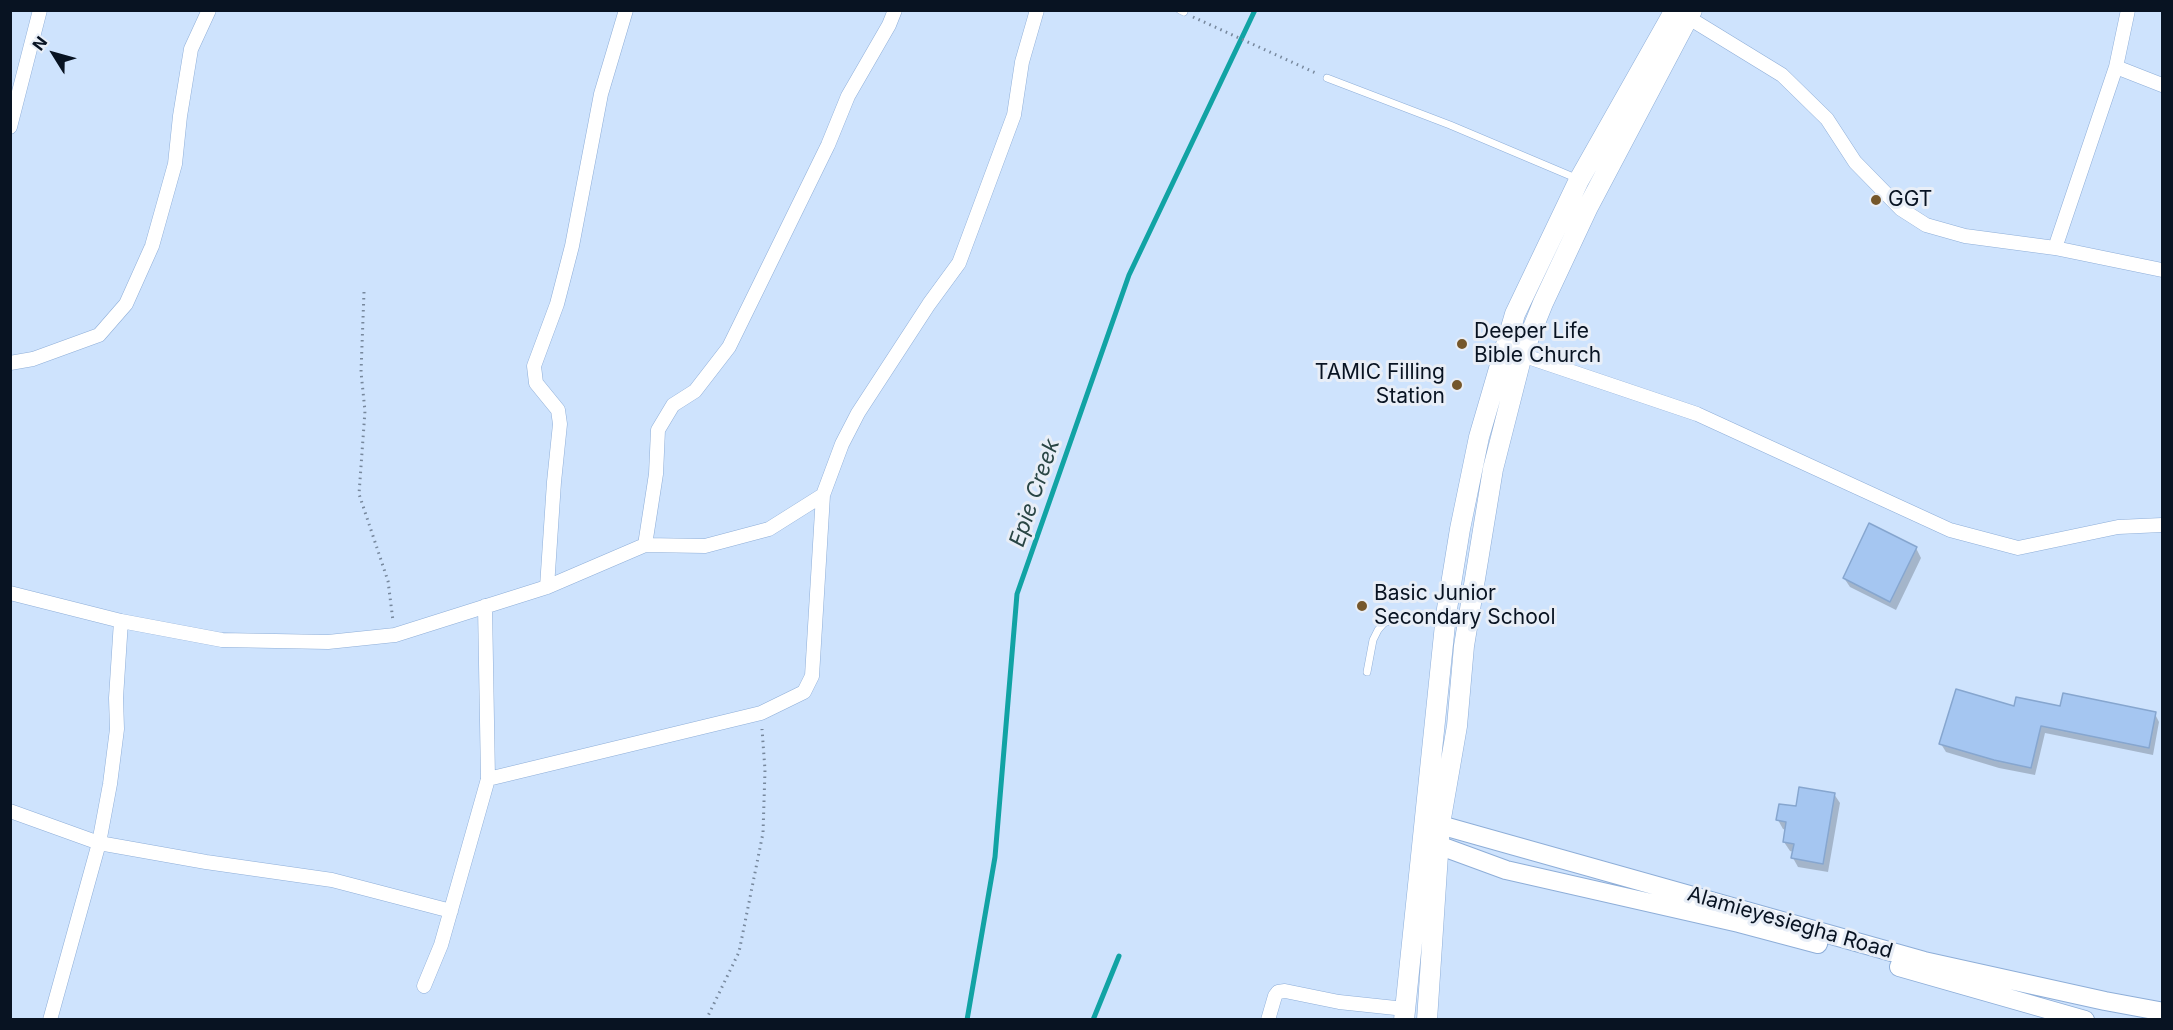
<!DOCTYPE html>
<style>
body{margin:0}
#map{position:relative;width:2173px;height:1030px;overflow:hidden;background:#cee3fd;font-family:Inter,sans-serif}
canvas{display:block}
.frame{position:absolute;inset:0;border:12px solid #081322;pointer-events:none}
.north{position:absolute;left:24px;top:24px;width:60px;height:60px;-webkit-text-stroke:4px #e8eef7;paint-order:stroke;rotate:307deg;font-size:16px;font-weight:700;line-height:24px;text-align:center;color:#081322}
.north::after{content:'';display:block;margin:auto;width:21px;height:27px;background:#081322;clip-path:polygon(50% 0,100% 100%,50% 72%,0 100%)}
</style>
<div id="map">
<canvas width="2173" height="1030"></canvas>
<div class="frame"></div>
<div class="north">N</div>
</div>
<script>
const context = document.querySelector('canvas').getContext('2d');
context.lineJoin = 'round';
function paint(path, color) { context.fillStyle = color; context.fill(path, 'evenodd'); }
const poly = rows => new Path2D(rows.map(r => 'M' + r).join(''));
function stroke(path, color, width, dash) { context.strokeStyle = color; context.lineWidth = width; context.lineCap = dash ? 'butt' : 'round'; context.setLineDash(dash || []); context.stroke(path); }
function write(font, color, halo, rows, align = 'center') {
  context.font = font + ' Inter,sans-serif'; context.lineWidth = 6; context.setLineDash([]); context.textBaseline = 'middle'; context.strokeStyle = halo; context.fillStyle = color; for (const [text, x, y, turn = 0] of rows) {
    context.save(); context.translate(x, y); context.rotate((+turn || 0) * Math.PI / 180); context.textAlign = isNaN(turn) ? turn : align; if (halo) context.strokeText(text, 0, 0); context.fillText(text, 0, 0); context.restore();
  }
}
const shadow = poly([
 [1916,548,1921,558,1896,610,1850,587,1844,578],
 [2015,708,2061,708,2155,714,2159,722,2153,755,2045,733,2035,775,1999,768,1946,752,1941,744],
 [1834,794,1840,803,1828,872,1798,867,1793,858,1794,852,1790,851,1784,842,1786,830,1783,829,1778,820,1797,808]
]);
const stream = poly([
 [967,1020,995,857,1017,594,1129,275,1255,10],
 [1093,1020,1119,956]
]);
const building = poly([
 [1869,523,1917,547,1890,602,1843,578,1869,523],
 [1956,689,2014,706,2016,697,2060,706,2063,693,2156,712,2149,748,2041,726,2031,768,1994,760,1939,744,1956,689],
 [1799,787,1835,793,1823,864,1791,858,1794,844,1783,842,1786,822,1776,820,1779,804,1796,806,1799,787]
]);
const path = poly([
 [1193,17,1318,74],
 [364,292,361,372,365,411,359,494,388,581,393,621],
 [706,1020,739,952,763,833,765,770,762,729]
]);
const service = poly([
 [1180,10,1184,12],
 [1327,78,1450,125,1578,179],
 [1367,672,1373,640,1378,630,1384,623,1404,615,1443,615]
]);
const minor = poly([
 [1689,18,1782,75,1827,119,1855,162,1901,209,1926,225,1965,236,2055,248,2162,270],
 [2116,67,2162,85],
 [10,127,40,10],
 [2055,248,2116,67,2128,10],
 [1522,355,1697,414,1950,530,2018,548,2118,527,2162,525],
 [10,363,33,359,99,335,126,304,152,246,175,164,180,116,191,49,209,10],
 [645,545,656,474,658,430,673,405,695,391,729,347,828,145,848,96,889,25,895,10],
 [547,587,554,482,560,424,558,410,536,383,534,366,557,304,572,246,601,94,626,10],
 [10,593,121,621,222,640,328,642,395,635,547,587,645,545,705,546,769,529,823,495],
 [488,779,761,713,804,692,812,676,823,495,842,444,858,413,929,304,959,263,1014,115,1022,62,1037,10],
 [10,811,99,843,206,862,332,880,451,911],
 [424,986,441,945,488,779,485,606],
 [50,1020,99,843,110,784,117,729,116,698,121,621],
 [1268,1020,1275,996,1278,992,1285,991,1339,1002,1405,1009]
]);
const tertiary = poly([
 [1426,821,1924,961,2105,1001,2159,1011],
 [1427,841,1506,870,1739,923,1818,944],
 [1899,967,2085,1020]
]);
const secondary = poly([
 [1404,1020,1446,615,1460,529,1479,437,1515,314,1579,180,1675,10],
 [1427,1020,1440,824,1457,726,1464,646,1493,469,1522,355,1543,303,1588,207,1692,10]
]);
const markers = [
 [1876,200,6,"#75572b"],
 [1462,344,6,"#75572b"],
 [1457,385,6,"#75572b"],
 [1362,606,6,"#75572b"]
];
const poiNames = [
 ["GGT",1888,200],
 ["Deeper Life",1474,332],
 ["Bible Church",1474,356],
 ["TAMIC Filling",1445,373,"right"],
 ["Station",1445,397,"right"],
 ["Basic Junior",1374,594],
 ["Secondary School",1374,618]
];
const streetNames = [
 ["Alamieyesiegha Road",1790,923,16]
];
const waterNames = [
 ["Epie Creek",1035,493,-71]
];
paint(shadow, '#0003');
stroke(stream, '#11a3a4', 5);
paint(building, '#a5c6f1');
stroke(building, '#86a6cf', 1.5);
stroke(service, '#8eaed8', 8);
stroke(minor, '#8eaed8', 15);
stroke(tertiary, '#8eaed8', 20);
stroke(secondary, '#8eaed8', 21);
stroke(path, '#77889d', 3, [1.5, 4.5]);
stroke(service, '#fff', 7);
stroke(minor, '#fff', 14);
stroke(tertiary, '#fff', 18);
stroke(secondary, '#fff', 20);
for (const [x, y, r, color] of markers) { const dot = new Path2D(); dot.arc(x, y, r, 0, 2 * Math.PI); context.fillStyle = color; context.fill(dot); stroke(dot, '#e8eef7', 2); }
write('21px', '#081322', '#e8eef7', poiNames, 'left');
write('21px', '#081322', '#e8eef7', streetNames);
write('italic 22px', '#294544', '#e8eef7', waterNames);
</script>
